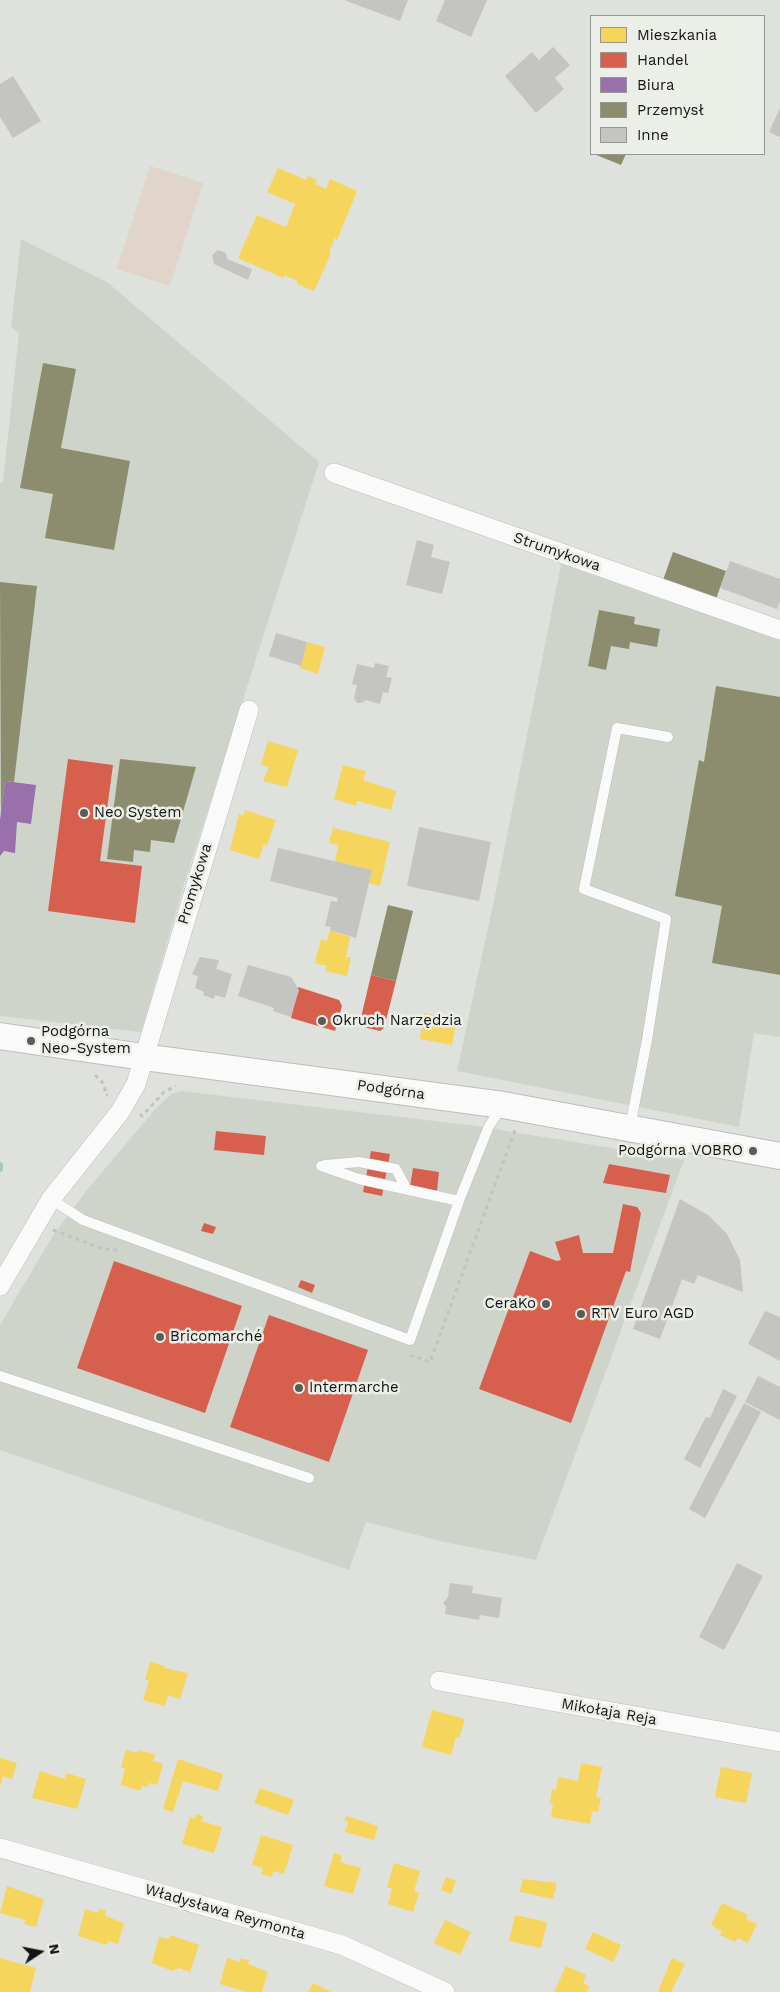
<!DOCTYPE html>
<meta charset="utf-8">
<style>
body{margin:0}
#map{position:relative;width:780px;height:1992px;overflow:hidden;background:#dfe1dc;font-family:"Work Sans",sans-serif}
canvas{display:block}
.legend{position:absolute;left:590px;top:15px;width:175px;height:140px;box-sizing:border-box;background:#ecefe8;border:1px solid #959792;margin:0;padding:6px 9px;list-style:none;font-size:15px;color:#131412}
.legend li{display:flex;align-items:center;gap:10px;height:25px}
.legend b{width:25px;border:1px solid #959792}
.north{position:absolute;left:15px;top:1927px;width:50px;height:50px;-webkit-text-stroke:4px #ecefe8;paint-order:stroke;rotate:79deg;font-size:14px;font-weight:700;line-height:20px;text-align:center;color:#131412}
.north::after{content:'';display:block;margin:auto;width:18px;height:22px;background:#131412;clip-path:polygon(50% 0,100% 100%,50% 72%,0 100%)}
</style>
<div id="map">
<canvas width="780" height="1992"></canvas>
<ul class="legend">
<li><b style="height:14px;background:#f6d55c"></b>Mieszkania</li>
<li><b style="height:14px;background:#d6604d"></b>Handel</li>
<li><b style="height:14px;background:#9970ab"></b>Biura</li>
<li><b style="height:14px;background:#8c8c6e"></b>Przemysł</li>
<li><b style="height:14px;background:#c4c4c0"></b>Inne</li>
</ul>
<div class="north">N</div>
</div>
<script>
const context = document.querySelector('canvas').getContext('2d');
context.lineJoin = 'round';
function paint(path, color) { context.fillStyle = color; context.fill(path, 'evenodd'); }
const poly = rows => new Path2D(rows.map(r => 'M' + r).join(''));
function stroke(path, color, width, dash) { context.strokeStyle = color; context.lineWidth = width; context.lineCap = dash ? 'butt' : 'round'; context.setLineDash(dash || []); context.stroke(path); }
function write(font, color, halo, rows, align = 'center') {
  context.font = font + ' "Work Sans",sans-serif'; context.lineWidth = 5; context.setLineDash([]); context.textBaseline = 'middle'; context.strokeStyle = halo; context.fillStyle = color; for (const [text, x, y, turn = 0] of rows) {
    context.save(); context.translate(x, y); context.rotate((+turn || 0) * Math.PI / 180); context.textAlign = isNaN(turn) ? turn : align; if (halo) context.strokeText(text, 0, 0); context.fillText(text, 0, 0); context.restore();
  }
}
const built = poly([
 [21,239,107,282,319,462,185,881,141,1032,0,1016,0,483,3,482,19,333,11,327],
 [561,564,780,640,780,1037,754,1033,739,1127,457,1071,497,886],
 [181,1091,477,1126,684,1160,536,1560,444,1542,366,1522,349,1570,0,1450,0,1325,52,1237,87,1190,156,1108,170,1095]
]);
const green = poly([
 [150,166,203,183,170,286,117,269]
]);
const homes = poly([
 [278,168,306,180,308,176,317,180,315,184,326,189,330,179,357,191,337,240,335,238,329,252,331,253,314,291,297,284,298,281,284,275,283,278,238,258,257,215,286,227,295,204,267,192],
 [307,642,325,647,318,674,300,668],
 [268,741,298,750,287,787,263,781,269,767,261,765],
 [343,765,366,771,363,780,396,791,391,810,357,801,356,806,334,799],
 [245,810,276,820,267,845,264,844,259,859,230,850,239,814,243,816],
 [333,828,390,842,380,886,369,883,372,870,335,862,338,845,329,843],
 [330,930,350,937,346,957,351,957,347,976,325,971,327,966,315,963,321,939,327,941],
 [424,1013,457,1019,452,1045,420,1039],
 [150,1662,165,1666,164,1668,188,1673,180,1699,168,1695,165,1706,143,1700,149,1681,145,1680],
 [432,1710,465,1719,459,1738,456,1737,451,1755,422,1747],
 [126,1750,137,1753,138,1750,155,1754,153,1761,163,1764,157,1785,149,1783,148,1787,142,1786,140,1791,121,1785,125,1769,121,1767],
 [0,1758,17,1763,12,1779,3,1776,0,1786],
 [178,1759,223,1774,218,1791,183,1781,173,1812,163,1809],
 [581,1763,602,1767,596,1797,601,1798,598,1812,592,1811,590,1824,551,1817,553,1804,550,1803,552,1789,556,1790,558,1777,578,1781],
 [721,1767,752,1773,746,1803,715,1797],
 [40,1771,65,1779,66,1773,86,1779,77,1809,32,1798],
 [260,1788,294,1800,288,1815,254,1803],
 [196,1814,203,1816,201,1821,222,1827,214,1853,182,1844,190,1817,195,1819],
 [346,1816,378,1826,374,1840,345,1832,348,1822,345,1821],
 [261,1835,293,1845,284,1874,273,1871,272,1877,261,1874,263,1868,252,1865],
 [334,1853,342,1855,340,1862,361,1868,353,1894,324,1886],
 [394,1863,420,1871,414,1891,419,1893,413,1912,388,1904,392,1889,387,1887],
 [446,1877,456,1881,451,1894,441,1890],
 [523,1879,557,1883,553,1899,520,1892],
 [7,1886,44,1899,36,1927,24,1924,25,1920,0,1913],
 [722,1903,748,1915,746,1919,757,1924,748,1943,738,1938,735,1942,720,1935,722,1931,711,1925],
 [85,1909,98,1913,99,1909,106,1911,105,1916,124,1923,118,1944,108,1941,107,1945,78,1936],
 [515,1915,547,1922,541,1948,509,1941],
 [445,1920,471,1932,460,1955,434,1943],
 [593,1932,621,1945,613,1962,585,1949],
 [170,1935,199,1945,190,1972,179,1968,172,1971,152,1963,159,1937,169,1939],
 [0,1958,36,1968,30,1992,0,1992],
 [227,1958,240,1962,241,1958,249,1960,248,1964,268,1972,262,1992,247,1992,220,1984],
 [672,1958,685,1964,671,1992,660,1992,658,1991],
 [566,1966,586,1975,583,1983,590,1987,587,1992,554,1992],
 [313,1983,331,1992,308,1992]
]);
const shops = poly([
 [68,759,113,765,100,861,142,866,135,923,48,911],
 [371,975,396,981,384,1028,380,1031,359,1026],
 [298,987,339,1000,342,1006,335,1031,291,1018],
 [216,1131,266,1136,264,1155,214,1150],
 [371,1151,390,1154,382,1196,363,1192],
 [609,1164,670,1175,666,1193,603,1183],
 [413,1168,439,1172,437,1191,410,1187],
 [623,1204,637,1207,641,1213,630,1272,626,1271,571,1423,479,1389,530,1251,557,1261,561,1260,555,1242,579,1235,583,1253,613,1253],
 [204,1223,216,1227,213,1234,201,1231],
 [114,1261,242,1306,205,1413,77,1368],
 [301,1280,315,1285,312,1293,298,1287],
 [269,1315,368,1350,329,1462,230,1427]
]);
const offices = poly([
 [5,781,36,785,31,824,17,822,15,853,4,851,0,856,0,820]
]);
const industry = poly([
 [594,154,626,154,621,165],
 [43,363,76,369,61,448,130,461,114,550,45,538,53,494,20,488],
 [673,552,726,571,716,599,663,580],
 [0,582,37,586,14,782,5,781,1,813],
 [599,610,635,617,634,624,660,629,657,647,630,642,629,649,611,646,606,670,588,666],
 [716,686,780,697,780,975,712,963,722,906,675,896,699,760,704,762],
 [120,759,196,767,174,843,151,840,150,852,134,850,133,862,107,859],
 [388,905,413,911,396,981,371,975]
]);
const stream = poly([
 [0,1165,0,1169]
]);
const building = poly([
 [344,0,408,0,400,21],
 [445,0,487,0,471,37,436,21],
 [553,47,570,65,555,78,564,89,536,113,505,76,532,52,539,60],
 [13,76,41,121,13,138,0,117,0,84],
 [780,108,780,137,769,132],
 [218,250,226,253,227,259,252,269,248,280,214,264,212,255],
 [417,540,434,545,431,557,450,562,442,594,406,585],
 [730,561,780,579,780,601,777,609,720,588],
 [276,633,307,642,301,666,269,656],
 [375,663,389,666,386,677,392,678,388,693,383,692,380,704,366,700,362,703,357,703,354,698,357,685,352,684,357,664,374,668],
 [419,827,491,842,479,901,407,886],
 [278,848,372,870,356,938,330,930,331,927,325,926,331,901,337,902,338,898,270,881],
 [200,957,219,960,216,969,232,974,225,998,215,995,214,999,203,995,204,992,195,988,198,976,192,974],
 [248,965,291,977,299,990,291,1017,273,1011,274,1008,238,996],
 [680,1199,708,1215,727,1234,740,1260,743,1292,698,1275,694,1284,682,1279,660,1339,633,1329],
 [765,1311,780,1317,780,1361,748,1344],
 [758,1376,780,1387,780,1420,745,1402],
 [723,1389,737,1396,700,1468,684,1459,706,1417,710,1418],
 [744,1403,761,1412,705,1518,689,1509],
 [737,1563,763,1576,724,1650,699,1637],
 [450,1583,473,1586,472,1593,502,1598,499,1618,480,1615,479,1620,445,1614,446,1607,443,1603,448,1597]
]);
const path = poly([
 [95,1075,104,1084,106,1095,108,1095],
 [140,1114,142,1116,164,1092,176,1086],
 [53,1230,103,1249,118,1250],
 [410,1355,430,1362,515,1130]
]);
const service = poly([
 [630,1127,647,1040,666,919,584,889,617,728,668,737],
 [325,1165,359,1162,396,1169,407,1190],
 [321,1166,359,1179,459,1201],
 [51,1199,83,1220,410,1340,459,1201,489,1126,503,1106],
 [0,1376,309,1478]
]);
const minor = poly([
 [334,473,780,630],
 [0,1286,51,1199,120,1112,136,1084,249,710],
 [439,1681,780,1742],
 [0,1848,342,1945,445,1992]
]);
const secondary = poly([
 [0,1036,143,1057,503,1105,780,1156]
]);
const markers = [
 [84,813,5,"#5a5c59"],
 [322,1021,5,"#5a5c59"],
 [31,1041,5,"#5a5c59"],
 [753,1151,5,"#5a5c59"],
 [546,1304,5,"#5a5c59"],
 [581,1314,5,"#5a5c59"],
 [160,1337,5,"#5a5c59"],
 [299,1388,5,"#5a5c59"]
];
const streetNames = [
 ["Strumykowa",557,552,19],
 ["Promykowa",195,884,-73],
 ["Podgórna",391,1090,8],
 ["Mikołaja Reja",609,1712,10],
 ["Władysława Reymonta",225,1912,16]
];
const poiNames = [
 ["Neo System",94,813],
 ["Okruch Narzędzia",332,1021],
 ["Podgórna",41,1032],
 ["Neo-System",41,1049],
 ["Podgórna VOBRO",743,1151,"right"],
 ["CeraKo",536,1304,"right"],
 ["RTV Euro AGD",591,1314],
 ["Bricomarché",170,1337],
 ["Intermarche",309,1388]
];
paint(built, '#cfd4ca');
paint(green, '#e1d4c8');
paint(homes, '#f6d55c');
paint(shops, '#d6604d');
paint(offices, '#9970ab');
paint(industry, '#8c8c6e');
stroke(stream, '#a7c8c5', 6);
paint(building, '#c4c4c0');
stroke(service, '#bcbdb9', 11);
stroke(minor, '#bcbdb9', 20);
stroke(secondary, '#bcbdb9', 28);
stroke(path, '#c2c2c2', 3, [4, 4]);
stroke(service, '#fafafa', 10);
stroke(minor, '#fafafa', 19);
stroke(secondary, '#fafafa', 26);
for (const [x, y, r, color] of markers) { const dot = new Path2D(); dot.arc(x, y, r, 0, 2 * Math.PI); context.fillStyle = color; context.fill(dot); stroke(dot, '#ecefe8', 2); }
write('15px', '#131412', '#ecefe8', streetNames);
write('15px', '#131412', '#ecefe8', poiNames, 'left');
</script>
